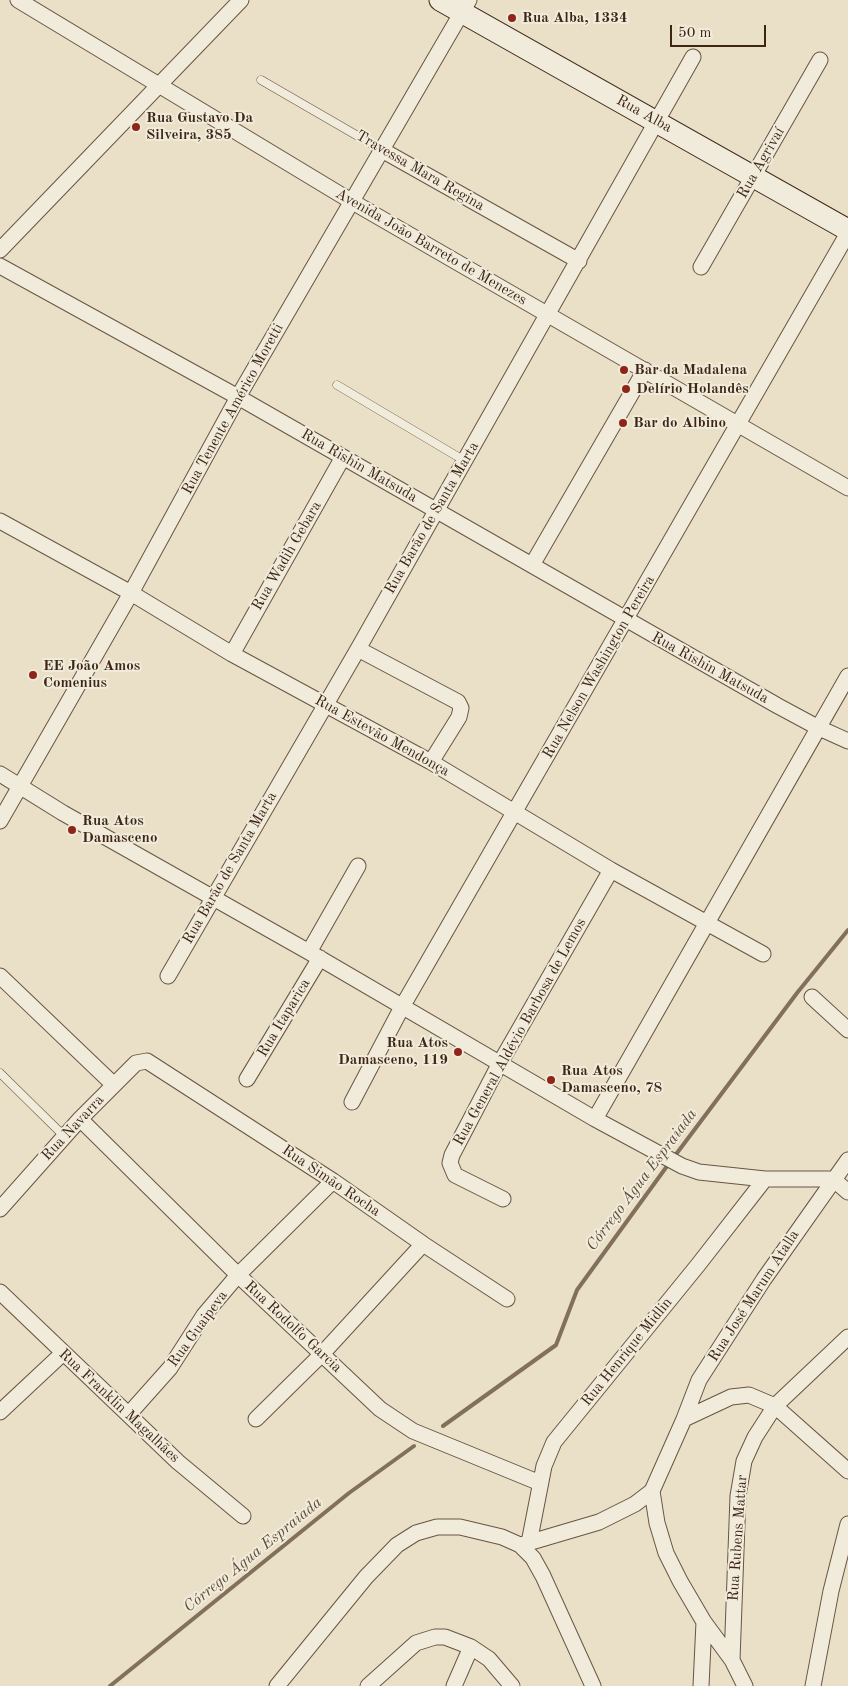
<!DOCTYPE html>
<meta charset="utf-8">
<style>
body{margin:0}
#map{position:relative;width:848px;height:1686px;overflow:hidden;background:#e9e0c7;font-family:"Old Standard TT",serif}
canvas{display:block}
.scale{position:absolute;left:670px;top:25px;width:96px;height:22px;box-sizing:border-box;border:2px solid #3e2616;border-top:0;padding-left:6px;font-size:15px;line-height:18px;white-space:nowrap;color:#3e2616;-webkit-text-stroke:4px #f1ebdb;paint-order:stroke}
</style>
<div id="map">
<canvas width="848" height="1686"></canvas>
<div class="scale">50 m</div>
</div>
<script>
const context = document.querySelector('canvas').getContext('2d');
context.lineJoin = 'round';
const poly = rows => new Path2D(rows.map(r => 'M' + r).join(''));
function stroke(path, color, width, dash) { context.strokeStyle = color; context.lineWidth = width; context.lineCap = dash ? 'butt' : 'round'; context.setLineDash(dash || []); context.stroke(path); }
function write(font, color, halo, rows, align = 'center') {
  context.font = font + ' "Old Standard TT",serif'; context.lineWidth = 4; context.setLineDash([]); context.textBaseline = 'middle'; context.strokeStyle = halo; context.fillStyle = color; for (const [text, x, y, turn = 0] of rows) {
    context.save(); context.translate(x, y); context.rotate((+turn || 0) * Math.PI / 180); context.textAlign = isNaN(turn) ? turn : align; if (halo) context.strokeText(text, 0, 0); context.fillText(text, 0, 0); context.restore();
  }
}
const stream = poly([
 [674,1157,797,993,848,930],
 [443,1426,556,1345,577,1290,670,1162],
 [110,1686,349,1493,414,1446]
]);
const lane = poly([
 [261,80,382,150],
 [337,385,465,461],
 [0,1073,64,1136]
]);
const street = poly([
 [18,0,351,201,848,488],
 [382,150,579,261],
 [0,250,241,0],
 [0,266,238,397,778,706,817,727,848,741],
 [701,267,820,60],
 [0,521,131,593,232,654,431,762,611,870,763,954],
 [532,565,645,370],
 [358,649,458,702,461,708,459,717,431,762],
 [232,654,343,457],
 [0,774,63,813,309,952,595,1119,682,1166,699,1172,765,1179,833,1179],
 [0,821,131,593,238,397,469,0],
 [309,952,358,866],
 [0,976,114,1085],
 [168,976,358,649,693,57],
 [812,997,848,1030],
 [247,1079,320,958],
 [352,1102,402,1007,848,233],
 [80,1119,238,1275,380,1409,413,1431,540,1483],
 [595,1119,848,676],
 [833,1179,848,1192],
 [503,1199,455,1175,450,1163,452,1155,500,1063,611,870],
 [0,1209,80,1119,136,1063,147,1061,333,1181,423,1244,507,1299],
 [0,1292,178,1462,243,1516],
 [0,1412,62,1354],
 [129,1414,170,1368,204,1315,238,1275,333,1181],
 [256,1419,322,1354,423,1244],
 [684,1419,699,1380,764,1279,848,1160],
 [652,1491,657,1523,666,1553,680,1581,704,1622,732,1660,745,1686],
 [529,1543,544,1466,554,1442,698,1265,765,1179],
 [521,1545,599,1522,635,1504,652,1491,684,1419,731,1397,749,1395,775,1406,848,1471],
 [732,1660,738,1496,744,1461,755,1437,775,1406,848,1337],
 [277,1686,366,1577,397,1545,416,1533,437,1527,460,1527,502,1537,520,1545,533,1558,543,1576,593,1686],
 [368,1686,416,1643,435,1637,445,1637,471,1647,489,1659,512,1686],
 [454,1686,471,1647],
 [701,1686,704,1622],
 [813,1686,831,1591,848,1524]
]);
const secondary = poly([
 [440,0,848,230]
]);
const markers = [
 [512,18,5,"#8f2418"],
 [136,127,5,"#8f2418"],
 [624,370,5,"#8f2418"],
 [626,389,5,"#8f2418"],
 [623,423,5,"#8f2418"],
 [33,675,5,"#8f2418"],
 [72,830,5,"#8f2418"],
 [458,1052,5,"#8f2418"],
 [551,1080,5,"#8f2418"]
];
const poiNames = [
 ["Rua Alba, 1334",522,18],
 ["Rua Gustavo Da",146,118],
 ["Silveira, 385",146,135],
 ["Bar da Madalena",634,370],
 ["Delírio Holandês",636,389],
 ["Bar do Albino",633,423],
 ["EE João Amos",43,666],
 ["Comenius",43,683],
 ["Rua Atos",82,821],
 ["Damasceno",82,838],
 ["Rua Atos",448,1043,"right"],
 ["Damasceno, 119",448,1060,"right"],
 ["Rua Atos",561,1071],
 ["Damasceno, 78",561,1088]
];
const streetNames = [
 ["Rua Alba",644,114,29],
 ["Rua Agrivaí",761,163,-60],
 ["Travessa Mara Regina",420,171,30],
 ["Avenida João Barreto de Menezes",431,247,30],
 ["Rua Tenente Américo Moretti",233,409,-61],
 ["Rua Rishin Matsuda",359,466,30],
 ["Rua Barão de Santa Marta",432,518,-60],
 ["Rua Wadih Gebara",287,556,-60],
 ["Rua Nelson Washington Pereira",599,667,-60],
 ["Rua Rishin Matsuda",710,668,29],
 ["Rua Estevão Mendonça",382,736,29],
 ["Rua Barão de Santa Marta",230,868,-60],
 ["Rua Itaparica",284,1018,-59],
 ["Rua General Aldévio Barbosa de Lemos",520,1032,-61],
 ["Rua Navarra",73,1128,-47],
 ["Rua Simão Rocha",331,1181,34],
 ["Rua José Marum Atalla",754,1296,-57],
 ["Rua Rodolfo Garcia",293,1327,43],
 ["Rua Guaipeva",198,1329,-54],
 ["Rua Henrique Midlin",627,1352,-51],
 ["Rua Franklin Magalhães",119,1406,43],
 ["Rua Rubens Mattar",738,1538,-86]
];
const waterNames = [
 ["Córrego Água Espraiada",642,1180,-53],
 ["Córrego Água Espraiada",253,1555,-39]
];
stroke(stream, '#82705c', 4);
stroke(lane, '#695442', 9);
stroke(street, '#695442', 17);
stroke(secondary, '#3e2616', 23);
stroke(lane, '#f1ebdb', 8);
stroke(street, '#f1ebdb', 15);
stroke(secondary, '#f1ebdb', 21);
for (const [x, y, r, color] of markers) { const dot = new Path2D(); dot.arc(x, y, r, 0, 2 * Math.PI); context.fillStyle = color; context.fill(dot); stroke(dot, '#f1ebdb', 2); }
write('bold 15px', '#3e2616', '#f1ebdb', poiNames, 'left');
write('15px', '#3e2616', '#f1ebdb', streetNames);
write('italic 16px', '#604b39', '#f1ebdb', waterNames);
</script>
